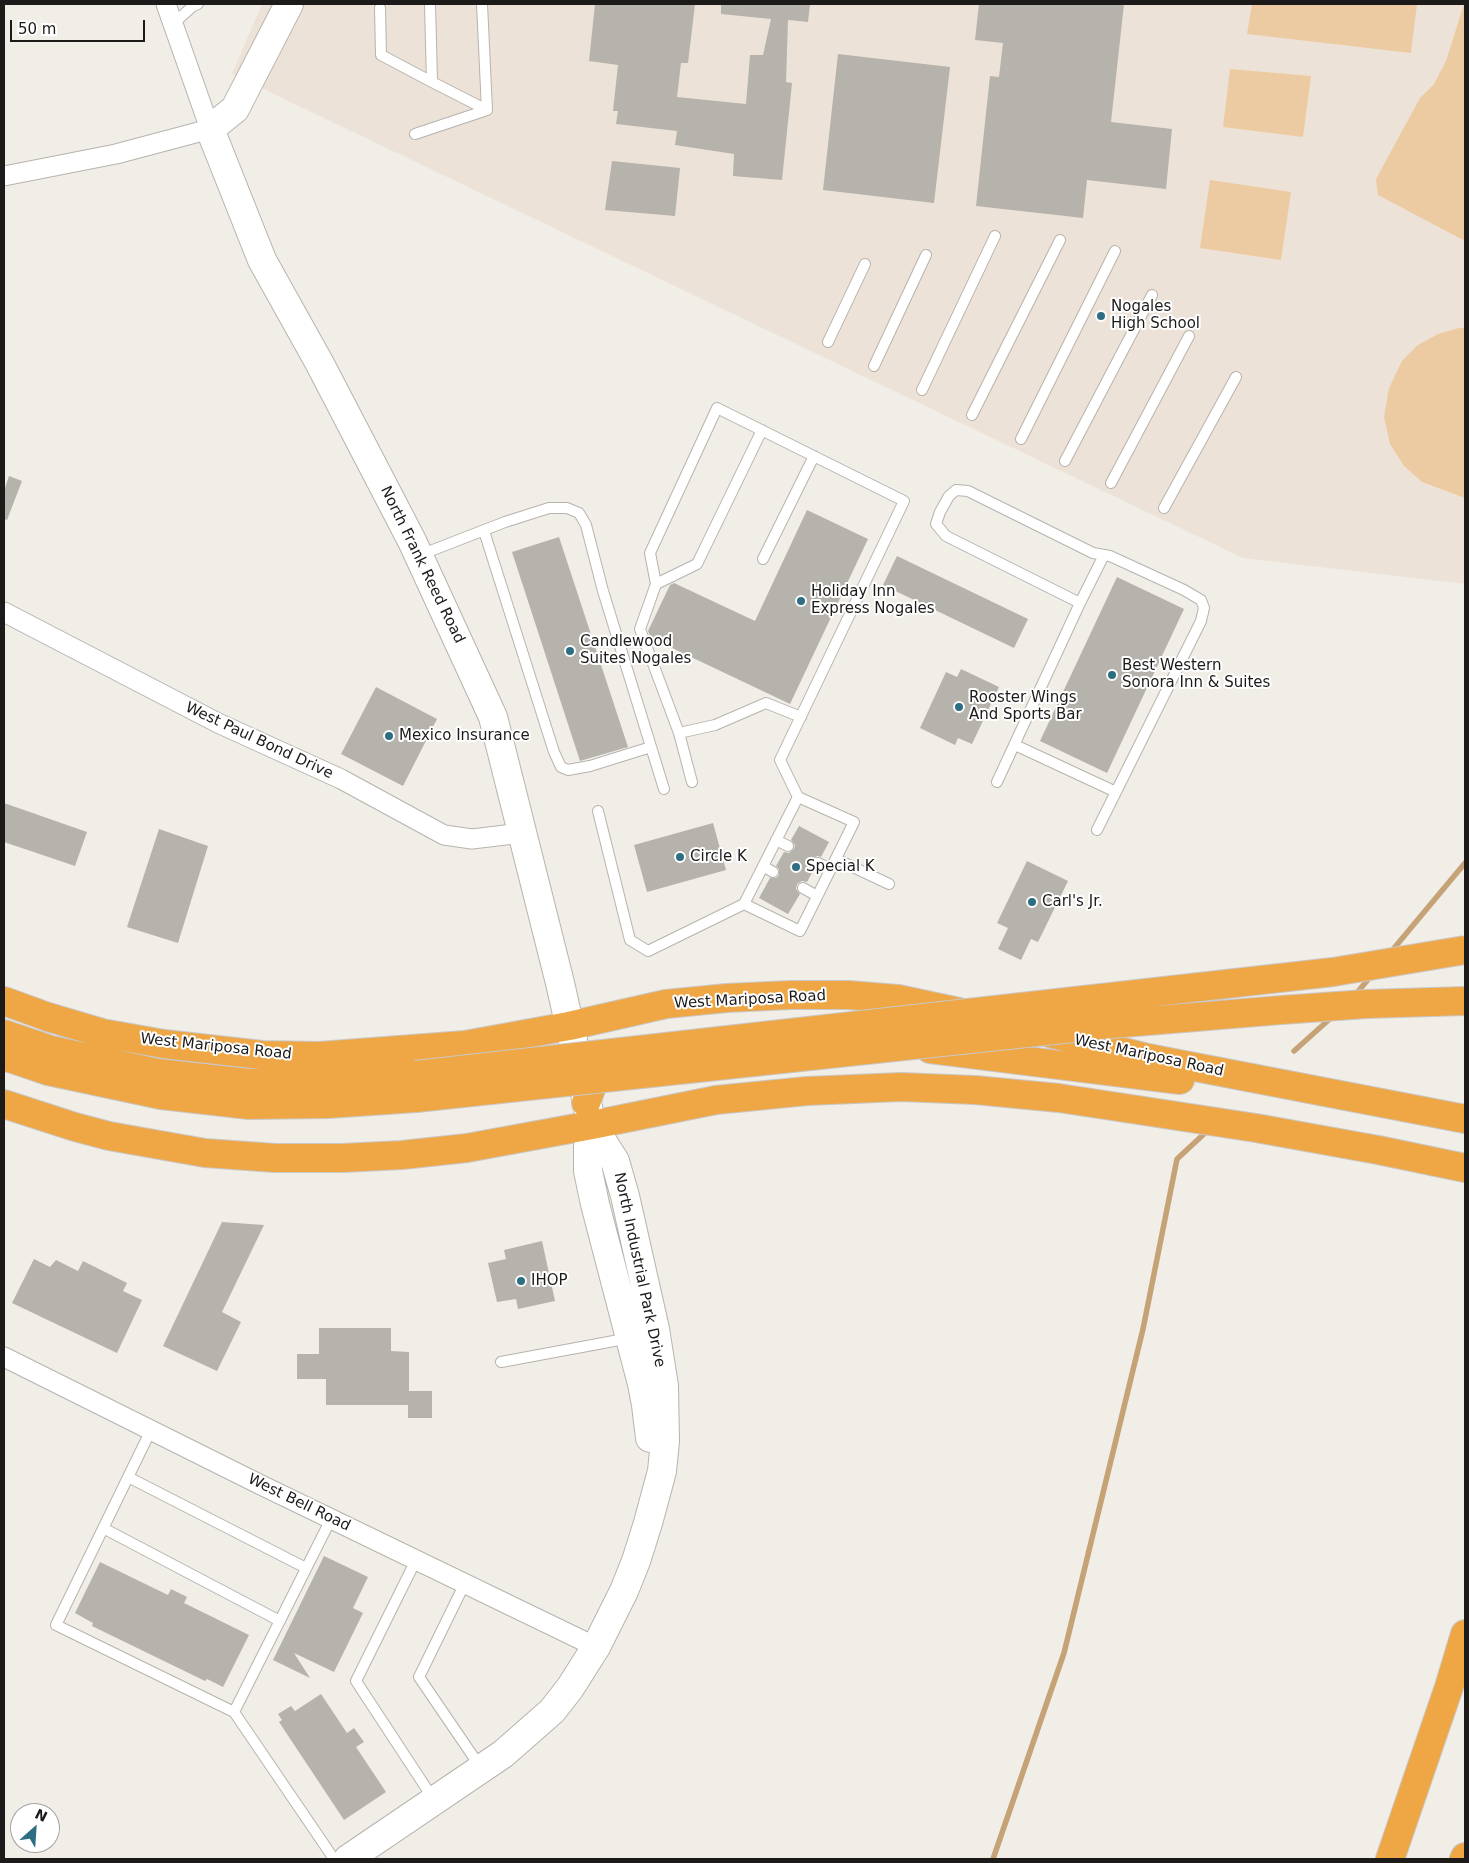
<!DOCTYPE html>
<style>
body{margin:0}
#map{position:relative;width:1469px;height:1863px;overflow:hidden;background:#f1ede7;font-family:"DejaVu Sans",sans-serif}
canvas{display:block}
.frame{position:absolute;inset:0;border:5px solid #1c1b19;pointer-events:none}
.north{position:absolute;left:10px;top:1803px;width:50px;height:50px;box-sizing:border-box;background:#fff;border:1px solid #a4a4a3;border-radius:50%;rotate:26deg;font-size:14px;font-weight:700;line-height:20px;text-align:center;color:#1c1b19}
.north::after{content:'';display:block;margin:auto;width:18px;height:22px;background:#2e6e83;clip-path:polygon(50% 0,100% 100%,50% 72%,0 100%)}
.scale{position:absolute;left:10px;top:20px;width:135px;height:22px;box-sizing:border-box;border:2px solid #1c1b19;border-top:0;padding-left:6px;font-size:15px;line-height:18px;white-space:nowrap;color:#1c1b19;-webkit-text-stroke:4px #fff;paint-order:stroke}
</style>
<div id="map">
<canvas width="1469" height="1863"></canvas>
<div class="frame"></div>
<div class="north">N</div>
<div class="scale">50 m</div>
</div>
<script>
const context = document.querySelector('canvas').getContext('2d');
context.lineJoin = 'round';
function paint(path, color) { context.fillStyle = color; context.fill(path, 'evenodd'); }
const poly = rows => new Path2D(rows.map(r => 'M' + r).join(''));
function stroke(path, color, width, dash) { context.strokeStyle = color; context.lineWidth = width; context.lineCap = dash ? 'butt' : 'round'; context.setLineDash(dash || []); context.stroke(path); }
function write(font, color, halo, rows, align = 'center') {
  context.font = font + ' "DejaVu Sans",sans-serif'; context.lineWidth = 4; context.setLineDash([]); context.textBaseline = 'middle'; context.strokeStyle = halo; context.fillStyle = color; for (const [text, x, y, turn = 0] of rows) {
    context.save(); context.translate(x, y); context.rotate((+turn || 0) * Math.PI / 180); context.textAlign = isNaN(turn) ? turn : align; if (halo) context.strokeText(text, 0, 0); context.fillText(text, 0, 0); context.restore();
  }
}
const built = poly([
 [262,4,1465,4,1465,584,1243,558,232,74]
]);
const green = poly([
 [1252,4,1417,4,1411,53,1247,34],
 [1464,4,1465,4,1465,241,1378,195,1376,179,1420,98,1434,84,1446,61],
 [1230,69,1311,76,1303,137,1223,127],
 [1210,180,1291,192,1281,260,1200,248],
 [1459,328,1465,328,1465,498,1422,482,1404,466,1390,444,1384,417,1389,388,1402,361,1418,345,1438,334]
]);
const stream = poly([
 [1390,953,1465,863],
 [1355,995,1371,976],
 [1294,1051,1333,1016],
 [993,1859,1064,1653,1143,1329,1177,1159,1205,1133]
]);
const building = poly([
 [595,4,695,4,688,63,681,63,677,97,746,104,750,55,763,55,771,19,721,14,721,4,810,4,808,22,788,20,786,82,792,83,782,180,733,176,734,154,675,145,677,131,616,124,618,111,613,111,618,65,589,61],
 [979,4,1124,4,1111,122,1172,129,1166,189,1087,180,1083,218,976,206,990,76,999,77,1003,43,975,40],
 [838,54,950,67,934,203,823,190],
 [612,161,680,168,675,216,605,210],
 [9,476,22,481,7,520,4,519,4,491],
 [807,510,868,539,790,704,651,638,648,631,670,585,674,583,755,621],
 [559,537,628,747,580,761,512,552],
 [897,556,1028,619,1014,648,883,585],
 [1117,577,1184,609,1107,773,1040,741],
 [961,669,999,687,972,744,958,738,955,745,920,728,946,672,957,677],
 [376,687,437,719,403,786,341,754],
 [4,803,87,832,75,866,4,842],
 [713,823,726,870,647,892,634,845],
 [799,826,829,842,821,857,817,856,812,860,811,864,814,869,807,882,802,881,797,884,796,889,800,894,788,914,759,898,770,878,776,878,779,875,779,869,776,866,784,852,789,853,794,849,795,845,791,840],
 [159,829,208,846,178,943,127,927],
 [1027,861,1068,881,1038,942,1031,939,1021,960,998,949,1008,928,997,923],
 [222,1222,264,1225,222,1312,241,1322,217,1371,163,1346],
 [542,1241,555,1301,518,1309,516,1299,497,1302,488,1263,506,1259,504,1250],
 [34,1259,50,1267,56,1260,78,1271,83,1261,127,1283,123,1291,142,1300,117,1353,12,1303],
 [319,1328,391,1328,391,1351,409,1352,409,1391,432,1391,432,1418,408,1418,408,1405,326,1405,326,1379,297,1379,297,1354,319,1354],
 [324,1556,368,1577,353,1608,363,1613,334,1672,294,1653,310,1678,273,1660],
 [100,1562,168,1595,171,1589,187,1597,184,1603,249,1635,223,1687,207,1679,205,1681,92,1626,93,1623,75,1613],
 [321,1694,347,1733,354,1728,364,1742,356,1747,386,1792,344,1820,279,1722,282,1720,278,1714,291,1706,295,1711]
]);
const lane = poly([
 [380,8,381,55,432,82,430,4],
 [173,24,193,6,198,4],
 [432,82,487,110,482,4],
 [415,134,487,110],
 [828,342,865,264],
 [874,366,926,255],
 [922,390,995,236],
 [972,415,1060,240],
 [1021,439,1115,251],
 [1065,461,1152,295],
 [1111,483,1189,336],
 [1164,508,1236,377],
 [484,531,554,752,561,767,568,770,590,766,651,747],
 [420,555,505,522,549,508,567,508,579,513,586,525,603,591,664,789],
 [763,559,814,456],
 [656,584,697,564,762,430],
 [1080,603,1104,555],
 [679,733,715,725,766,703,801,717],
 [1015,745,1116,792],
 [692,782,679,733,640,629,656,584,650,553,717,408,904,501,780,760,798,797],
 [997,782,1080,603,946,536,936,524,940,512,949,496,956,490,968,491,1093,553,1110,556,1184,590,1201,600,1204,608,1201,621,1097,830],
 [598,811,630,940,648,951,744,904,800,931,854,822,798,797,744,904],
 [776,840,788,846],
 [836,859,889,884],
 [818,863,831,869],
 [763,866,773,872],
 [803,888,817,896],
 [501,1362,630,1338],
 [151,1430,56,1625,234,1712,331,1519],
 [128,1477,306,1568],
 [103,1528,280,1621],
 [416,1560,356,1681,434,1800],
 [465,1583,419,1677,481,1768],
 [234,1712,334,1859]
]);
const street = poly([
 [4,176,116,154,210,129,166,4],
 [4,612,218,723,341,779,444,835,472,839,522,833],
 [4,1357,261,1485,596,1647]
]);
const secondary = poly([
 [289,4,235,109,210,129,262,260,320,364,412,541,493,717,560,983,592,1125,615,1161,625,1196,655,1329,664,1386,665,1441,662,1471,648,1523,636,1561,624,1591,596,1647,570,1688,552,1711,503,1754,348,1859],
 [592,1125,588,1147,588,1171,595,1204,642,1384,646,1405,650,1438]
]);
const highway = poly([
 [4,1001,48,1017,102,1033,164,1044,262,1055,319,1056,465,1045,569,1026,666,1004,727,998,791,995,848,995,898,999,959,1012],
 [1045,1032,1148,1058,1465,1119],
 [4,1034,51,1050,157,1073,248,1083,328,1082,416,1075],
 [930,1049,1180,1080],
 [4,1056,48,1071,161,1095,249,1105,328,1104,416,1098],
 [586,1103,592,1086,599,1078,608,1070,616,1068],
 [4,1104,75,1127,109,1136,205,1153,275,1158,342,1158,402,1155,467,1148,592,1125,716,1100,807,1091,901,1087,975,1090,1059,1098,1256,1128,1378,1150,1465,1168],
 [1390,1859,1449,1687,1465,1634],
 [1464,1859,1465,1857]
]);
const highwayBridge = poly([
 [416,1075,1333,972,1465,950],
 [416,1098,1111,1024,1281,1010,1366,1004,1465,1001]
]);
const markers = [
 [1101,316,5,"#2e6e83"],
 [801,601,5,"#2e6e83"],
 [570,651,5,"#2e6e83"],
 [1112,675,5,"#2e6e83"],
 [959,707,5,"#2e6e83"],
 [389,736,5,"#2e6e83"],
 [680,857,5,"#2e6e83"],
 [796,867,5,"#2e6e83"],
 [1032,902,5,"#2e6e83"],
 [521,1281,5,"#2e6e83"]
];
const poiNames = [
 ["Nogales",1111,307],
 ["High School",1111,324],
 ["Holiday Inn",811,592],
 ["Express Nogales",811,609],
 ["Candlewood",580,642],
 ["Suites Nogales",580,659],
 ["Best Western",1122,666],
 ["Sonora Inn & Suites",1122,683],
 ["Rooster Wings",969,698],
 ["And Sports Bar",969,715],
 ["Mexico Insurance",399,736],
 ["Circle K",690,857],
 ["Special K",806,867],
 ["Carl's Jr.",1042,902],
 ["IHOP",531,1281]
];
const streetNames = [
 ["North Frank Reed Road",422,565,64],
 ["West Paul Bond Drive",259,741,25],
 ["West Mariposa Road",750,1000,-3],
 ["West Mariposa Road",216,1047,6],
 ["West Mariposa Road",1149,1056,12],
 ["North Industrial Park Drive",639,1270,78],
 ["West Bell Road",299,1503,26]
];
paint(built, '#ede2d7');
paint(green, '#edcba2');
stroke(stream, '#c6a277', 5.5);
paint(building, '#b6b2ac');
stroke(lane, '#b7b3ad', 12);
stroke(street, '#b7b3ad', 21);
stroke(secondary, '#b7b3ad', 30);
stroke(highway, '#c9c8c8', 30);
stroke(lane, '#fff', 10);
stroke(street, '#fff', 19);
stroke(secondary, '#fff', 28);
stroke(highway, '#eea744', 28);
stroke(highwayBridge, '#c9c8c8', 30, []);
stroke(highwayBridge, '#eea744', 28);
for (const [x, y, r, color] of markers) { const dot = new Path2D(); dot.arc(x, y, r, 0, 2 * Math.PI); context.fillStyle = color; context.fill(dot); stroke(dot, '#fff', 2); }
write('15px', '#1c1b19', '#fff', poiNames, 'left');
write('15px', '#1c1b19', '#fff', streetNames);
</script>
